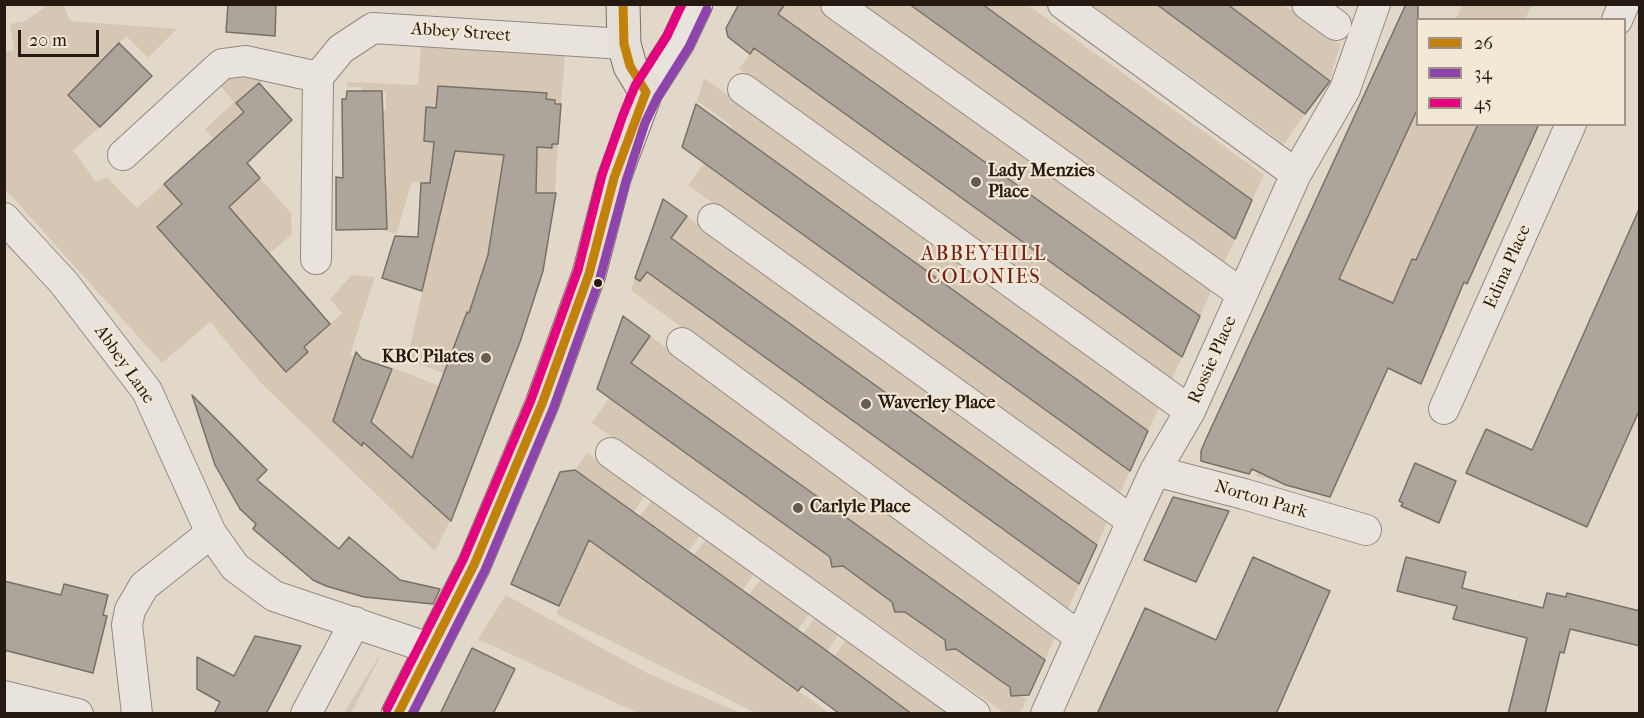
<!DOCTYPE html>
<style>
body{margin:0}
#map{position:relative;width:1644px;height:718px;overflow:hidden;background:#e2d8ca;font-family:"IM FELL French Canon",serif}
canvas{display:block}
.frame{position:absolute;inset:0;border:6px solid #251a11;pointer-events:none}
.legend{position:absolute;left:1416px;top:18px;width:210px;height:108px;box-sizing:border-box;background:#f3e7d5;border:2px solid #a19587;margin:0;padding:8px 10px;list-style:none;font-size:18px;color:#251a11}
.legend li{display:flex;align-items:center;gap:12px;height:30px}
.legend b{width:30px;border:2px solid #a19587}
.scale{position:absolute;left:18px;top:30px;width:81px;height:27px;box-sizing:border-box;border:3px solid #251a11;border-top:0;padding-left:8px;font-size:18px;line-height:21px;white-space:nowrap;color:#251a11;-webkit-text-stroke:4px #f3e7d5;paint-order:stroke}
</style>
<div id="map">
<canvas width="1644" height="718"></canvas>
<div class="frame"></div>
<ul class="legend">
<li><b style="height:8px;background:#c28304"></b>26</li>
<li><b style="height:8px;background:#8e44ad"></b>34</li>
<li><b style="height:8px;background:#e5007d"></b>45</li>
</ul>
<div class="scale">20 m</div>
</div>
<script>
const context = document.querySelector('canvas').getContext('2d');
context.lineJoin = 'round';
function paint(path, color) { context.fillStyle = color; context.fill(path, 'evenodd'); }
const poly = rows => new Path2D(rows.map(r => 'M' + r).join(''));
function stroke(path, color, width, dash) { context.strokeStyle = color; context.lineWidth = width; context.lineCap = dash ? 'butt' : 'round'; context.setLineDash(dash || []); context.stroke(path); }
function write(font, color, halo, rows, align = 'center') {
  context.font = font + ' "IM FELL French Canon",serif'; context.lineWidth = 4.5; context.setLineDash([]); context.textBaseline = 'middle'; context.strokeStyle = halo; context.fillStyle = color; for (const [text, x, y, turn = 0] of rows) {
    context.save(); context.translate(x, y); context.rotate((+turn || 0) * Math.PI / 180); context.textAlign = isNaN(turn) ? turn : align; if (halo) context.strokeText(text, 0, 0); context.fillText(text, 0, 0); context.restore();
  }
}
const green = poly([
 [1463,4,1532,4,1532,5,1525,19,1456,19],
 [48,5,64,5,70,21,177,29,148,58,126,36,68,95,100,127,73,150,96,182,107,177,137,208,164,184,182,204,157,228,241,322,261,307,243,324,286,372,308,352,304,347,342,313,330,299,352,275,375,277,350,355,354,356,333,421,362,445,393,368,440,386,412,458,387,436,374,452,410,486,452,517,435,551,261,383,210,322,162,363,5,189,4,52,14,50,10,24,25,21],
 [785,5,818,5,1213,287,1200,316,778,14],
 [861,5,909,5,1235,239,1223,266],
 [982,5,1028,5,1264,175,1252,200],
 [1092,5,1156,5,1305,114,1284,144],
 [1227,5,1284,5,1340,45,1330,80],
 [421,45,565,54,561,104,546,99,546,93,438,86,436,108,426,107,424,141,434,142,434,150,537,157,537,147,551,148,552,144,558,144,555,193,498,191,488,255,469,313,467,313,445,374,407,359,447,185,412,182,396,234,378,229,378,177,387,176,386,164,383,164,382,110,386,110,386,92,376,91,362,105,362,87,347,87,347,82,418,85],
 [754,48,1182,357,1171,380,739,69],
 [238,70,266,77,236,103,244,112,214,139,205,129,234,102,220,85],
 [704,78,1160,406,1148,431,729,129,731,125,697,101],
 [1417,108,1418,124,1478,125,1416,260,1412,259,1393,303,1368,292,1283,483,1256,476,1336,286],
 [704,163,1130,471,1119,495,688,185],
 [260,178,291,213,292,234,251,270,233,250,252,233,229,207],
 [687,216,1108,520,1097,545,671,238],
 [640,266,1079,584,1067,611,631,290],
 [650,336,1056,635,1045,660,631,363],
 [609,398,831,558,831,563,836,567,841,565,894,603,894,608,899,612,904,611,945,641,946,646,956,648,1010,687,1011,693,1027,699,1020,713,1004,713,592,423],
 [587,453,646,494,634,512,575,470],
 [652,499,701,534,689,551,640,516],
 [581,534,829,713,756,713,556,614,583,555,576,542],
 [707,538,755,572,743,590,694,555],
 [762,577,810,612,798,630,749,595],
 [506,595,647,673,741,713,638,713,478,639],
 [816,616,840,633,827,651,803,634],
 [847,638,953,713,912,713,834,657],
 [380,657,351,713,344,713,378,658]
]);
const building = poly([
 [228,4,276,4,275,36,226,32,228,4],
 [739,4,785,4,778,14,1200,316,1182,357,754,48,750,54,728,37,726,28,739,4],
 [909,4,982,4,1252,200,1235,239,909,4],
 [1156,4,1227,4,1330,81,1305,114,1156,4],
 [1406,4,1418,4,1418,108,1339,279,1393,303,1412,259,1416,260,1478,124,1539,124,1467,284,1464,282,1421,384,1388,368,1330,497,1286,485,1252,469,1249,474,1201,461,1201,451,1207,437,1406,4],
 [119,43,152,76,100,127,68,95,119,43],
 [259,83,292,120,247,163,260,178,229,207,330,324,304,347,308,352,286,372,157,227,182,204,164,184,244,112,236,103,259,83],
 [438,86,547,93,546,99,555,100,555,104,561,104,558,144,552,144,552,148,537,147,536,193,556,193,543,271,520,342,451,521,363,442,362,446,333,421,356,352,362,359,392,369,371,422,412,458,467,312,469,313,488,255,504,155,455,151,422,291,382,278,395,236,418,237,421,183,430,183,434,142,424,141,426,107,436,108,438,86],
 [347,91,382,91,387,229,336,230,336,177,343,178,342,99,346,99,347,91],
 [696,104,1148,431,1130,471,682,147,696,104],
 [663,199,687,216,671,238,1097,545,1079,584,647,272,640,281,635,278,663,199],
 [1640,207,1640,409,1587,527,1466,473,1486,429,1532,450,1640,207],
 [623,316,650,336,631,363,1045,660,1029,695,1011,696,1010,687,1001,681,956,649,946,650,945,640,905,612,895,612,892,602,843,566,832,567,830,557,597,389,623,316],
 [192,395,267,470,257,480,339,549,349,537,400,580,440,589,433,604,364,597,326,586,313,580,253,529,256,524,240,509,215,465,192,395],
 [1415,463,1456,481,1439,523,1401,506,1403,503,1399,501,1415,463],
 [575,470,827,651,912,714,840,714,802,686,798,691,589,540,559,606,511,584,560,472,575,470],
 [1173,497,1229,511,1196,582,1144,560,1173,497],
 [1253,557,1330,591,1276,714,1097,714,1145,608,1216,640,1253,557],
 [1406,557,1466,572,1462,588,1543,608,1547,593,1566,597,1567,593,1640,611,1640,646,1570,629,1564,653,1560,652,1545,714,1508,714,1527,638,1453,619,1457,606,1397,591,1406,557],
 [4,581,61,595,64,584,108,595,103,615,107,616,93,673,4,650,4,581],
 [255,636,301,646,266,714,214,714,220,702,197,689,197,657,234,676,255,636],
 [472,648,515,669,493,714,440,714,472,648]
]);
const street = poly([
 [836,4,1242,294],
 [1063,4,1296,174],
 [1307,4,1336,25],
 [1617,20,1624,4],
 [743,89,1190,411],
 [123,155,222,64,245,61,318,77,341,49,373,28,624,44],
 [4,218,64,283,147,391,211,533,235,567,274,596,432,649],
 [713,219,1132,521],
 [316,259,318,77],
 [682,343,1080,637],
 [1444,409,1571,124],
 [611,453,975,714],
 [1155,471,1244,494,1366,530],
 [4,696,78,714],
 [137,714,127,625,130,610,144,586,211,533],
 [306,714,355,622],
 [1046,714,1132,521,1155,471,1190,411,1296,174,1345,89,1375,4]
]);
const secondary = poly([
 [646,92,678,42,696,4]
]);
const primary = poly([
 [398,714,474,565,542,404,589,274,614,178,646,92,630,66,624,44,623,4]
]);
const bus1 = poly([
 [623,4,624,44,630,66,646,92],
 [398,714,474,565,542,404,589,274,614,178,646,92]
]);
const bus2 = poly([
 [412,714,485,570,553,409,600,278,626,181,645,123,657,98,689,47,707,9]
]);
const bus3 = poly([
 [387,709,463,560,531,400,578,270,602,175,623,115,635,86,667,36,682,4]
]);
const markers = [
 [976,182,6,"#675c52"],
 [598,283,5,"#251a11"],
 [486,358,6,"#675c52"],
 [866,404,6,"#675c52"],
 [798,508,6,"#675c52"]
];
const streetNames = [
 ["Abbey Street",461,33,4],
 ["Edina Place",1508,267,-66],
 ["Rossie Place",1213,360,-66],
 ["Abbey Lane",124,365,55],
 ["Norton Park",1261,500,16]
];
const poiNames = [
 ["Lady Menzies",988,172],
 ["Place",988,193],
 ["KBC Pilates",474,358,"right"],
 ["Waverley Place",878,404],
 ["Carlyle Place",810,508]
];
const neighbourhoodNames = [
 ["ABBEYHILL",984,255],
 ["COLONIES",984,278]
];
paint(green, '#d5c7b3');
paint(building, '#ada59c');
stroke(building, '#767068', 1.5);
stroke(street, '#918a81', 32);
stroke(secondary, '#767068', 35);
stroke(primary, '#767068', 35);
stroke(street, '#e8e3dc', 30);
stroke(secondary, '#e8e3dc', 33);
stroke(primary, '#e4ded6', 33);
stroke(bus1, '#c28304', 9);
stroke(bus2, '#8e44ad', 9);
stroke(bus3, '#e5007d', 9);
for (const [x, y, r, color] of markers) { const dot = new Path2D(); dot.arc(x, y, r, 0, 2 * Math.PI); context.fillStyle = color; context.fill(dot); stroke(dot, '#f3e7d5', 2); }
write('18px', '#251a11', '#f3e7d5', streetNames);
write('bold 18px', '#251a11', '#f3e7d5', poiNames, 'left');
context.letterSpacing = '1.5px';
write('20px', '#7a1f14', '#f3e7d5', neighbourhoodNames);
context.letterSpacing = '0px';
</script>
